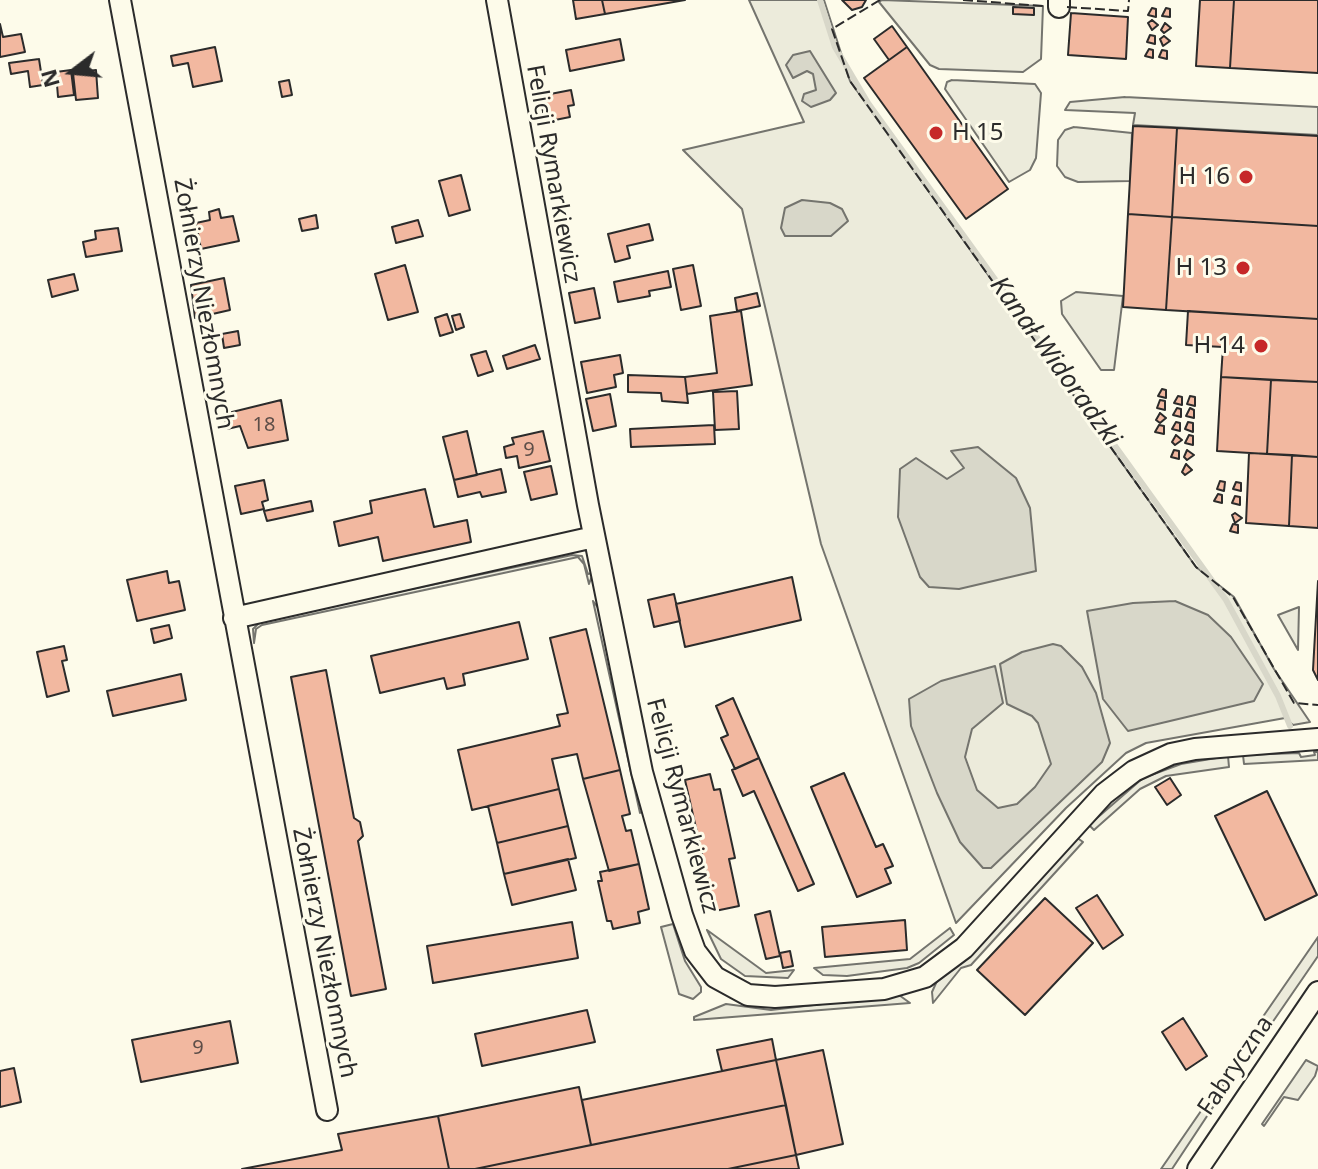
<!DOCTYPE html>
<meta charset="utf-8">
<style>
body{margin:0}
#map{position:relative;width:1318px;height:1169px;overflow:hidden;background:#fdfbea;font-family:"Noto Sans",sans-serif}
canvas{display:block}
.north{position:absolute;left:32px;top:32px;width:80px;height:80px;-webkit-text-stroke:6px #fdfbea;paint-order:stroke;rotate:254deg;font-size:22px;font-weight:700;line-height:32px;text-align:center;color:#2b2b2b}
.north::after{content:'';display:block;margin:auto;width:28px;height:36px;background:#2b2b2b;clip-path:polygon(50% 0,100% 100%,50% 72%,0 100%)}
</style>
<div id="map">
<canvas width="1318" height="1169"></canvas>
<div class="north">N</div>
</div>
<script>
const context = document.querySelector('canvas').getContext('2d');
context.lineJoin = 'round';
function paint(path, color) { context.fillStyle = color; context.fill(path, 'evenodd'); }
const poly = rows => new Path2D(rows.map(r => 'M' + r).join(''));
function stroke(path, color, width, dash) { context.strokeStyle = color; context.lineWidth = width; context.lineCap = dash ? 'butt' : 'round'; context.setLineDash(dash || []); context.stroke(path); }
function write(font, color, halo, rows, align = 'center') {
  context.font = font + ' "Noto Sans",sans-serif'; context.lineWidth = 6; context.setLineDash([]); context.textBaseline = 'middle'; context.strokeStyle = halo; context.fillStyle = color; for (const [text, x, y, turn = 0] of rows) {
    context.save(); context.translate(x, y); context.rotate((+turn || 0) * Math.PI / 180); context.textAlign = isNaN(turn) ? turn : align; if (halo) context.strokeText(text, 0, 0); context.fillText(text, 0, 0); context.restore();
  }
}
const green = poly([
 [749,0,824,0,850,81,1196,567,1234,597,1274,669,1310,722,1293,725,1285,718,1146,743,1126,753,1066,808,956,923,821,544,742,209,683,150,804,122,749,0],
 [882,0,1043,6,1041,59,1023,72,939,69,930,65,879,2,882,0],
 [952,80,1035,84,1041,93,1036,158,1030,170,1009,182,945,89,947,82,952,80],
 [1125,97,1318,107,1318,135,1133,125,1135,113,1065,110,1070,102,1125,97],
 [1074,127,1132,133,1130,181,1078,182,1065,177,1057,166,1058,140,1065,130,1074,127],
 [1076,292,1123,296,1114,370,1101,370,1062,314,1061,301,1076,292],
 [572,555,582,556,588,574,593,573,589,584,584,564,578,557,262,625,256,629,254,643,253,629,261,621,572,555],
 [593,601,599,609,643,811,640,813,593,601],
 [1299,607,1298,650,1278,615,1299,607],
 [1314,752,1318,752,1318,760,1244,764,1243,755,1299,753,1301,757,1315,755,1314,752],
 [1228,756,1229,767,1166,776,1140,789,1094,830,1089,825,1143,778,1181,764,1228,756],
 [1076,837,1083,842,971,965,961,968,933,1003,932,992,937,981,972,952,1076,837],
 [673,924,685,961,701,987,701,992,693,999,679,994,661,927,673,924],
 [950,928,954,935,919,963,907,968,847,976,823,975,814,968,910,959,950,928],
 [707,930,766,973,794,970,788,978,745,976,721,959,707,930],
 [1318,937,1318,956,1305,975,1263,1036,1251,1034,1318,937],
 [899,995,910,1003,694,1020,694,1017,726,1004,771,1010,899,995],
 [1306,1060,1318,1066,1315,1076,1298,1100,1284,1097,1264,1126,1262,1124,1306,1060],
 [1223,1079,1223,1092,1172,1169,1161,1169,1223,1079]
]);
const water = poly([
 [810,51,836,93,830,100,811,107,802,101,804,94,816,90,813,74,807,71,793,78,786,65,793,55,810,51],
 [802,200,830,203,842,209,848,221,831,236,785,236,781,228,785,208,802,200],
 [978,447,1016,478,1030,508,1036,571,959,589,929,587,920,577,898,517,900,469,916,458,947,479,964,468,951,451,978,447],
 [1175,601,1208,615,1231,637,1263,684,1254,701,1128,731,1103,699,1087,611,1133,603,1175,601],
 [1053,644,1061,646,1082,667,1096,693,1110,743,1102,762,991,868,983,868,960,842,937,793,911,726,909,699,941,681,995,666,1003,703,972,729,965,757,977,790,998,808,1017,804,1035,787,1051,764,1038,723,1032,716,1007,704,1000,664,1022,652,1053,644]
]);
const stream = poly([
 [820,0,835,47,868,103,1226,600,1278,696,1290,726]
]);
const building = poly([
 [573,0,602,0,605,14,576,19,573,0],
 [602,0,685,0,605,14,602,0],
 [842,0,866,0,862,7,852,10,842,0],
 [1200,0,1234,0,1230,68,1196,66,1200,0],
 [1234,0,1318,0,1318,73,1230,68,1234,0],
 [1013,7,1034,8,1034,15,1013,14,1013,7],
 [1152,8,1156,9,1156,17,1148,15,1152,8],
 [1166,8,1170,9,1170,17,1162,16,1166,8],
 [1071,13,1128,17,1126,59,1068,55,1071,13],
 [1152,20,1158,25,1152,30,1148,23,1152,20],
 [1165,23,1171,28,1164,33,1161,30,1165,23],
 [0,24,3,37,21,34,25,52,0,57,0,24],
 [892,26,907,47,889,60,874,39,892,26],
 [1150,35,1155,36,1155,44,1147,42,1150,35],
 [1164,36,1170,41,1163,46,1160,39,1164,36],
 [620,39,624,60,570,71,566,50,620,39],
 [215,47,222,81,193,87,188,63,173,66,171,56,215,47],
 [907,47,1008,189,966,219,864,78,907,47],
 [1149,49,1153,50,1153,58,1145,56,1149,49],
 [1162,50,1167,51,1167,59,1159,57,1162,50],
 [39,59,43,85,30,87,28,71,11,74,9,63,39,59],
 [71,70,74,95,58,97,56,72,71,70],
 [96,70,98,98,76,100,73,73,96,70],
 [289,80,292,95,282,97,279,82,289,80],
 [571,90,574,105,568,106,570,117,545,122,540,96,571,90],
 [1133,126,1177,128,1172,217,1128,214,1133,126],
 [1177,128,1318,136,1318,226,1172,217,1177,128],
 [461,175,470,210,449,216,439,181,461,175],
 [219,209,221,218,233,216,239,241,201,249,196,223,210,220,209,212,219,209],
 [1128,214,1172,217,1166,310,1123,307,1128,214],
 [316,215,318,228,302,231,299,219,316,215],
 [1172,217,1318,226,1318,319,1166,310,1172,217],
 [418,220,423,236,396,243,392,227,418,220],
 [649,224,653,240,627,246,630,258,615,262,608,234,649,224],
 [118,228,122,251,86,257,83,242,96,239,95,231,118,228],
 [405,265,418,312,388,320,375,274,405,265],
 [693,265,701,306,681,310,673,269,693,265],
 [668,271,671,287,649,291,650,296,618,302,614,282,668,271],
 [74,274,78,290,52,297,48,280,74,274],
 [224,278,230,310,195,318,191,285,224,278],
 [594,288,600,318,575,323,569,293,594,288],
 [757,293,760,306,737,311,735,298,757,293],
 [741,311,752,385,687,394,685,377,717,373,710,316,741,311],
 [1188,311,1318,319,1318,382,1221,377,1223,347,1186,345,1188,311],
 [447,314,453,332,440,336,435,318,447,314],
 [460,314,464,327,456,330,452,316,460,314],
 [238,331,240,345,224,348,222,334,238,331],
 [535,345,540,359,507,369,503,356,535,345],
 [486,351,493,371,478,376,471,355,486,351],
 [620,355,623,373,614,375,616,387,587,393,581,362,620,355],
 [628,375,685,377,688,403,662,401,661,393,628,392,628,375],
 [1221,377,1271,380,1267,454,1217,451,1221,377],
 [1271,380,1318,382,1318,457,1267,454,1271,380],
 [1162,389,1166,390,1166,398,1158,396,1162,389],
 [737,391,739,429,715,430,713,392,737,391],
 [610,394,616,426,593,431,586,399,610,394],
 [1178,396,1182,397,1182,405,1174,403,1178,396],
 [1190,396,1195,397,1195,406,1187,404,1190,396],
 [281,400,288,440,248,448,240,426,227,429,224,414,281,400],
 [1160,400,1165,401,1165,410,1157,408,1160,400],
 [1177,408,1181,409,1181,417,1173,415,1177,408],
 [1190,408,1194,410,1194,418,1186,416,1190,408],
 [1160,413,1166,418,1160,423,1156,420,1160,413],
 [1176,422,1180,423,1180,431,1172,429,1176,422],
 [1188,422,1193,423,1193,432,1185,429,1188,422],
 [714,425,715,444,631,447,630,429,714,425],
 [1159,425,1164,426,1164,434,1155,432,1159,425],
 [467,431,477,475,454,480,443,437,467,431],
 [543,431,550,461,519,468,517,456,506,458,504,447,514,444,512,438,543,431],
 [1176,435,1182,440,1175,445,1172,442,1176,435],
 [1189,435,1193,436,1193,445,1185,443,1189,435],
 [1174,450,1179,451,1179,459,1171,457,1174,450],
 [1187,450,1194,455,1187,460,1184,457,1187,450],
 [1249,453,1292,455,1289,526,1246,523,1249,453],
 [1292,455,1318,457,1318,528,1289,526,1292,455],
 [1186,464,1192,470,1185,475,1182,472,1186,464],
 [551,466,557,494,531,500,524,472,551,466],
 [501,469,506,492,482,497,480,492,458,497,454,480,501,469],
 [264,480,268,500,262,502,264,509,241,514,235,486,264,480],
 [1220,481,1225,482,1224,491,1217,489,1220,481],
 [1236,482,1241,483,1241,491,1233,489,1236,482],
 [425,489,434,527,467,520,471,542,383,561,378,537,339,546,334,522,372,513,370,501,425,489],
 [1218,494,1222,495,1222,503,1214,501,1218,494],
 [1235,496,1240,497,1240,505,1232,503,1235,496],
 [311,501,313,511,267,521,264,511,311,501],
 [1235,513,1242,518,1235,523,1232,515,1235,513],
 [1233,524,1238,525,1238,533,1230,531,1233,524],
 [167,571,169,583,179,581,185,610,137,621,127,580,167,571],
 [792,577,801,620,685,647,676,604,792,577],
 [1318,581,1318,680,1313,670,1318,581],
 [674,594,680,621,654,627,648,600,674,594],
 [519,622,528,659,463,674,465,685,447,689,444,678,380,693,371,656,519,622],
 [169,625,172,638,154,643,151,629,169,625],
 [586,629,620,770,583,779,577,754,552,759,559,789,472,810,458,750,560,726,557,715,568,713,550,638,586,629],
 [64,646,67,660,62,661,69,691,47,697,37,652,64,646],
 [326,670,354,818,360,822,363,836,358,841,386,989,351,996,291,677,326,670],
 [181,674,186,700,113,716,107,691,181,674],
 [733,698,759,758,735,769,721,738,728,735,716,706,733,698],
 [759,758,814,884,798,891,754,791,743,796,732,770,759,758],
 [620,770,630,814,622,816,626,831,631,830,639,864,609,871,583,779,620,770],
 [844,773,876,847,883,844,893,866,885,869,891,883,857,897,811,787,844,773],
 [710,774,714,790,720,789,735,858,729,859,739,906,715,911,685,780,710,774],
 [1170,778,1181,795,1167,805,1155,787,1170,778],
 [559,789,568,826,497,843,488,806,559,789],
 [1267,791,1317,895,1265,920,1215,816,1267,791],
 [568,826,576,858,504,874,497,843,568,826],
 [568,859,576,890,512,905,504,874,568,859],
 [639,864,649,909,638,912,640,923,613,929,611,921,607,921,598,881,602,881,600,872,639,864],
 [1097,895,1123,935,1103,949,1076,908,1097,895],
 [1045,898,1093,943,1025,1015,977,970,1045,898],
 [770,911,780,956,766,959,755,915,770,911],
 [905,920,907,950,825,957,822,927,905,920],
 [572,922,578,958,433,983,427,946,572,922],
 [790,951,793,966,783,968,780,953,790,951],
 [587,1010,595,1042,482,1066,475,1034,587,1010],
 [1183,1018,1207,1056,1186,1070,1162,1032,1183,1018],
 [230,1021,238,1063,141,1082,132,1040,230,1021],
 [772,1039,776,1060,722,1071,717,1050,772,1039],
 [823,1050,843,1144,796,1155,776,1060,823,1050],
 [776,1060,786,1105,591,1145,582,1100,776,1060],
 [14,1068,21,1102,0,1107,0,1071,14,1068],
 [579,1087,591,1145,475,1169,449,1169,438,1116,579,1087],
 [786,1105,796,1155,728,1169,475,1169,786,1105],
 [438,1116,449,1169,242,1169,342,1150,338,1134,438,1116],
 [796,1155,799,1169,728,1169,796,1155]
]);
const minor = poly([
 [120,0,327,1110],
 [497,0,588,505,642,772,682,915,695,951,715,977,748,995,775,997,884,989,925,977,964,948,1104,794,1134,771,1171,754,1195,749,1318,739],
 [1059,7,1059,0],
 [234,618,594,537],
 [1198,1169,1318,992]
]);
const fence = poly([
 [880,0,832,29,850,81,1196,567,1233,597,1294,703,1318,705],
 [963,0,1043,6],
 [1067,7,1128,11,1129,0]
]);
const markers = [
 [936,133,8,"#c62828"],
 [1246,177,8,"#c62828"],
 [1243,268,8,"#c62828"],
 [1261,346,8,"#c62828"]
];
const numberNames = [
 ["18",264,425],
 ["9",529,450],
 ["9",198,1048]
];
const poiNames = [
 ["H 15",952,133,"left"],
 ["H 16",1230,177],
 ["H 13",1227,268],
 ["H 14",1245,346]
];
const streetNames = [
 ["Felicji Rymarkiewicz",553,174,80],
 ["Żołnierzy Niezłomnych",203,304,80],
 ["Felicji Rymarkiewicz",682,806,75],
 ["Żołnierzy Niezłomnych",324,953,79],
 ["Fabryczna",1236,1066,-56]
];
const waterNames = [
 ["Kanał Widoradzki",1055,362,54]
];
paint(green, '#ecebdb');
stroke(green, '#74746e', 2);
paint(water, '#d8d7c9');
stroke(water, '#74746e', 2);
stroke(stream, '#d8d7c9', 6);
paint(building, '#f2b8a0');
stroke(building, '#2b2b2b', 2);
stroke(minor, '#2b2b2b', 24);
stroke(minor, '#fdfbea', 20);
stroke(fence, '#2b2b2b', 2, [10, 4]);
for (const [x, y, r, color] of markers) { const dot = new Path2D(); dot.arc(x, y, r, 0, 2 * Math.PI); context.fillStyle = color; context.fill(dot); stroke(dot, '#fdfbea', 3); }
write('20px', '#5d4e48', null, numberNames);
write('24px', '#2b2b2b', '#fdfbea', poiNames, 'right');
write('24px', '#2b2b2b', '#fdfbea', streetNames);
write('italic 26px', '#2b2b2b', '#fdfbea', waterNames);
</script>
